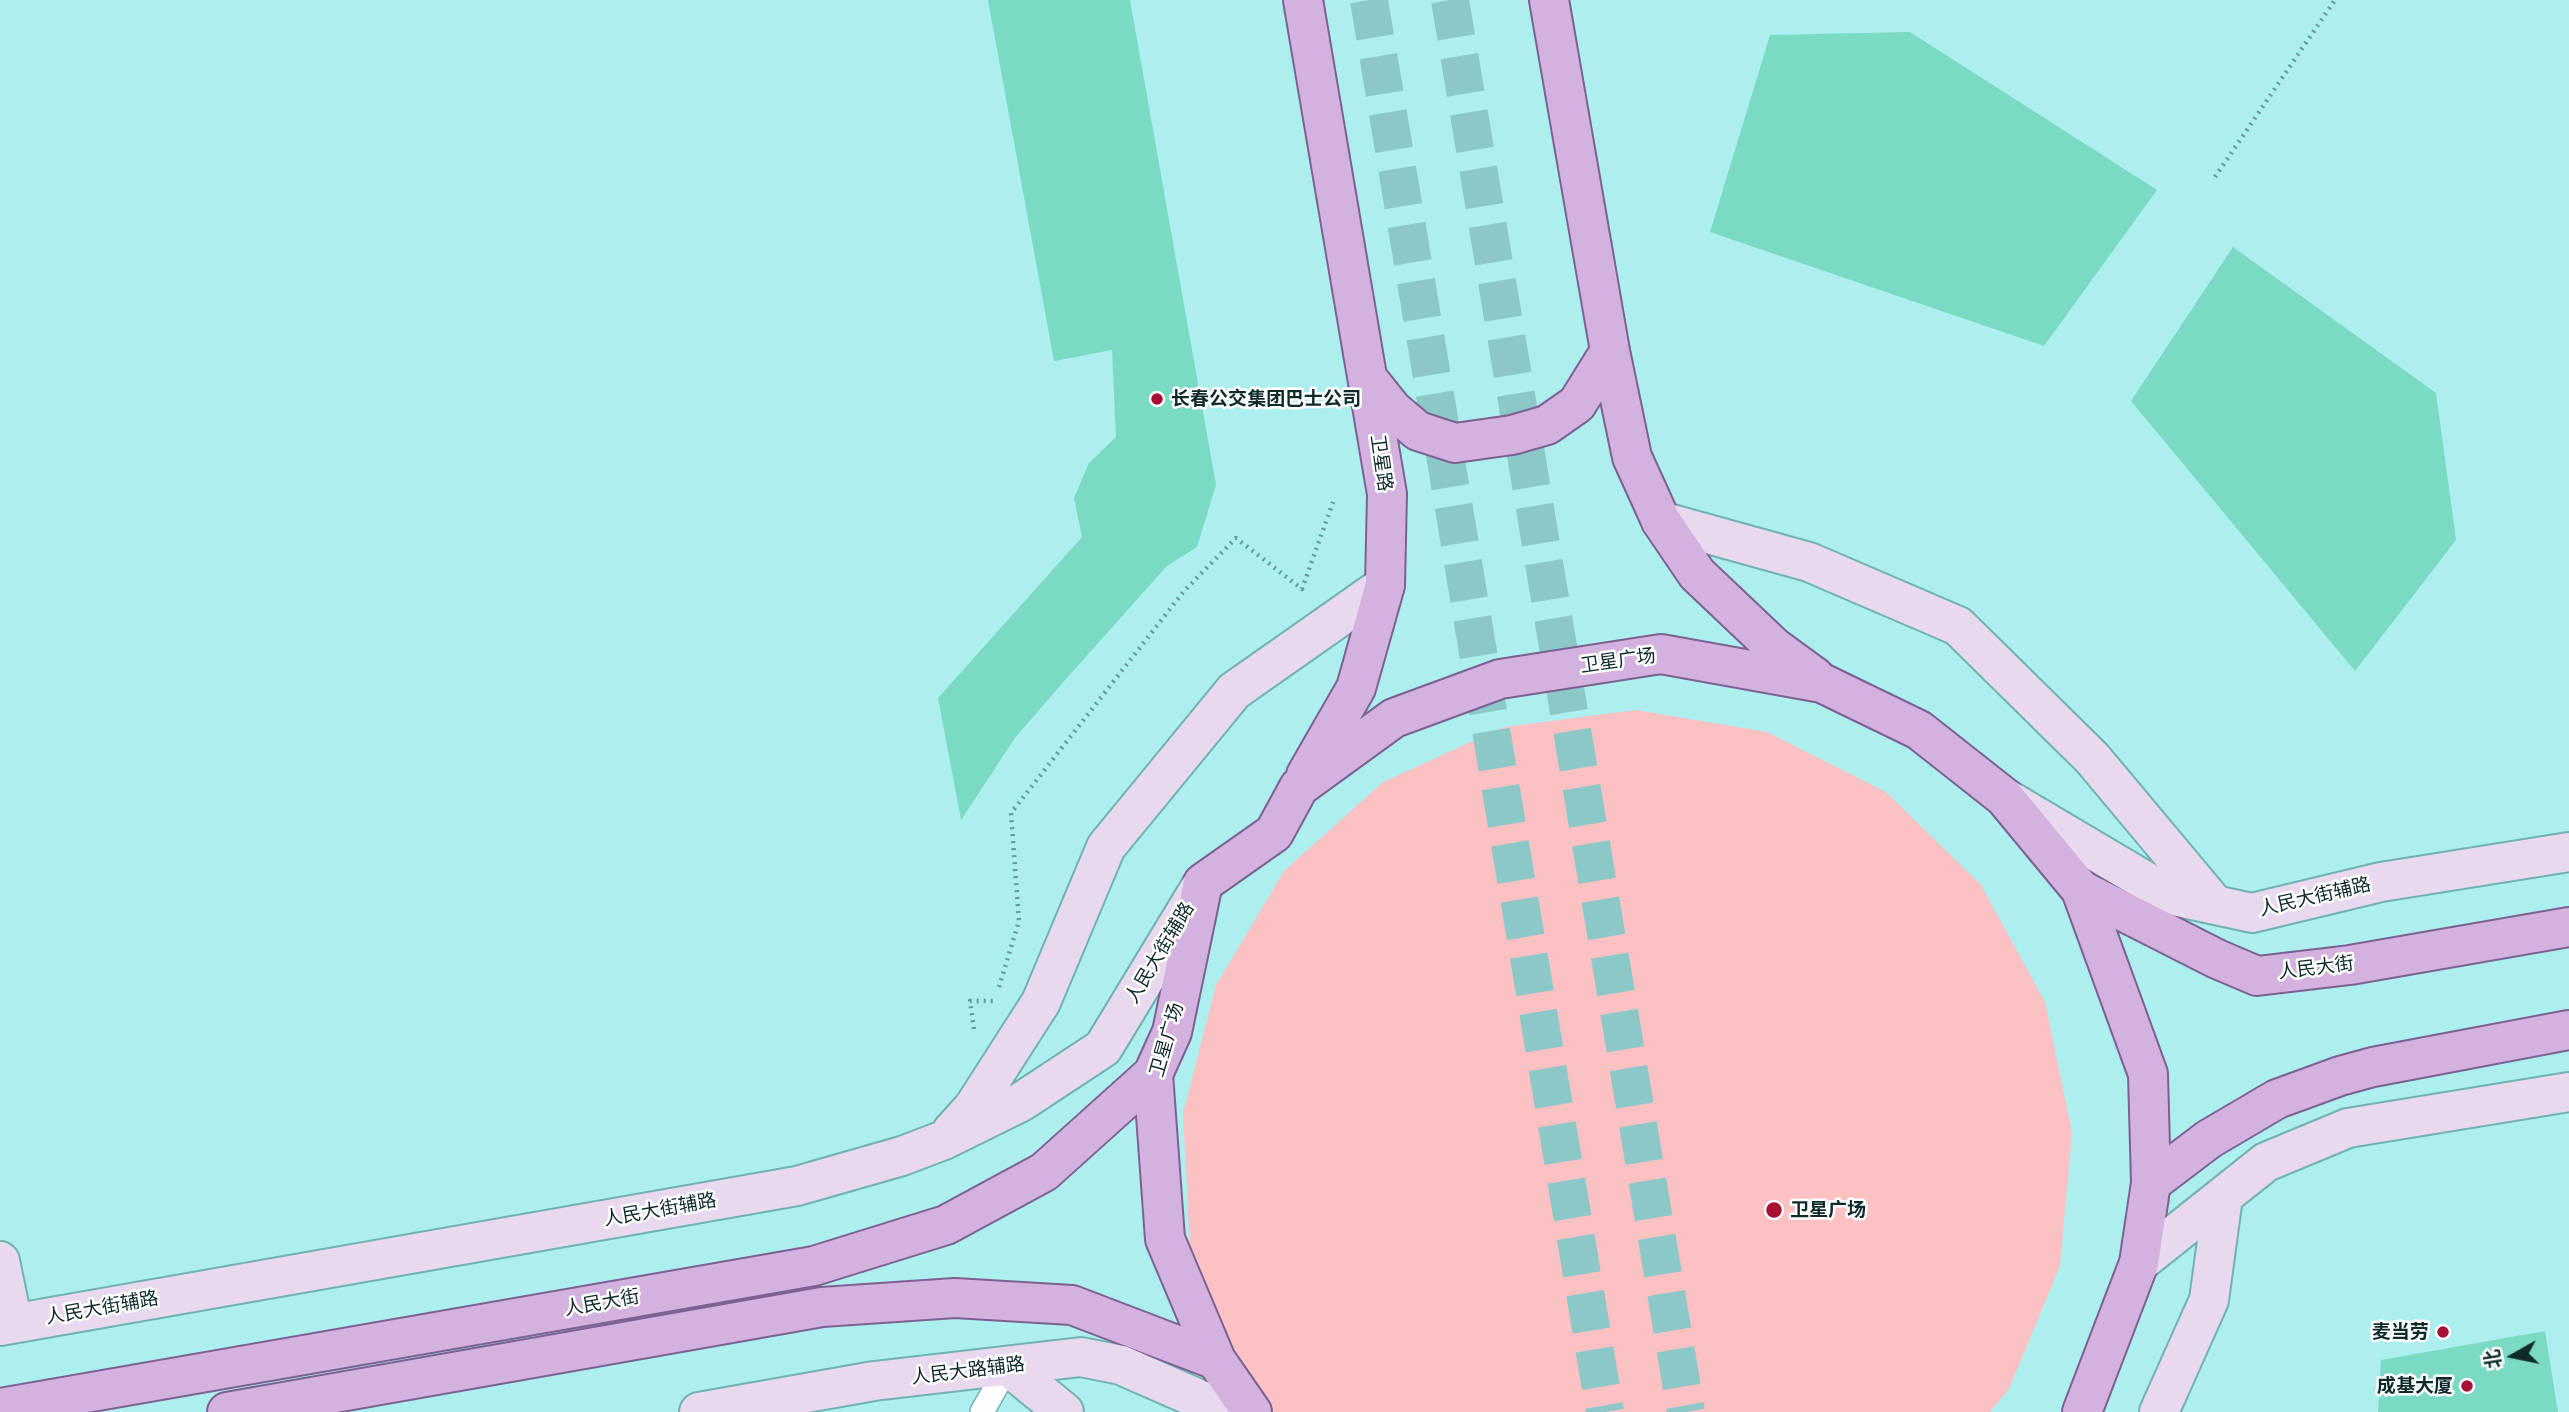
<!DOCTYPE html>
<meta charset="utf-8">
<style>
body{margin:0}
#map{position:relative;width:2569px;height:1412px;overflow:hidden;background:#adefef;font-family:Raleway,"Noto Sans SC",sans-serif}
canvas{display:block}
.north{position:absolute;left:2478px;top:1321px;width:70px;height:70px;-webkit-text-stroke:5px #fff;paint-order:stroke;rotate:261deg;font-size:19px;font-weight:700;line-height:28px;text-align:center;color:#0f2a2a}
.north::after{content:'';display:block;margin:auto;width:24px;height:32px;background:#0f2a2a;clip-path:polygon(50% 0,100% 100%,50% 72%,0 100%)}
</style>
<div id="map">
<canvas width="2569" height="1412"></canvas>
<div class="north">北</div>
</div>
<script>
const context = document.querySelector('canvas').getContext('2d');
context.lineJoin = 'round';
function paint(path, color) { context.fillStyle = color; context.fill(path, 'evenodd'); }
const poly = rows => new Path2D(rows.map(r => 'M' + r).join(''));
function stroke(path, color, width, dash) { context.strokeStyle = color; context.lineWidth = width; context.lineCap = dash ? 'butt' : 'round'; context.setLineDash(dash || []); context.stroke(path); }
function write(font, color, halo, rows, align = 'center') {
  context.font = font + ' Raleway,"Noto Sans SC",sans-serif'; context.lineWidth = 5; context.setLineDash([]); context.textBaseline = 'middle'; context.strokeStyle = halo; context.fillStyle = color; for (const [text, x, y, turn = 0] of rows) {
    context.save(); context.translate(x, y); context.rotate((+turn || 0) * Math.PI / 180); context.textAlign = isNaN(turn) ? turn : align; if (halo) context.strokeText(text, 0, 0); context.fillText(text, 0, 0); context.restore();
  }
}
const green = poly([
 [1636,710,1767,732,1886,792,1981,885,2045,1002,2072,1133,2060,1266,2009,1389,1990,1412,1267,1412,1237,1373,1190,1247,1183,1114,1216,985,1284,871,1383,782,1504,727]
]);
const building = poly([
 [988,0,1130,0,1216,485,1197,547,1167,566,1065,680,1015,738,961,820,938,698,1082,537,1074,498,1089,463,1116,437,1112,350,1054,361],
 [1910,32,2157,190,2044,346,1710,232,1770,35],
 [2233,247,2436,393,2456,540,2355,671,2131,401],
 [2545,1331,2558,1412,2378,1412,2381,1360]
]);
const highwayTunnel = poly([
 [1369,0,1605,1412],
 [1450,0,1686,1412]
]);
const path = poly([
 [2215,177,2335,0],
 [999,987,1019,921,1011,813,1184,591,1236,538,1302,589,1333,502],
 [974,1029,970,1001,994,1001]
]);
const lane = poly([
 [982,1412,1008,1366]
]);
const secondary = poly([
 [1661,521,1809,562,1958,626,2092,758,2215,905],
 [2007,799,2169,895,2252,913,2381,882,2569,852],
 [952,1131,973,1108,1041,1002,1106,847,1234,691,1385,585],
 [0,1261,13,1324],
 [2139,1263,2266,1162,2348,1128,2569,1092],
 [0,1326,797,1186,902,1156,944,1140,1021,1102,1103,1048,1200,888],
 [1008,1366,1064,1412],
 [699,1412,874,1381,1081,1357,1121,1365,1228,1412],
 [2159,1412,2209,1300,2223,1197]
]);
const primary = poly([
 [1303,0,1387,494,1385,585,1356,688,1306,775],
 [1549,0,1610,351,1632,457,1661,521,1697,574,1774,647,1815,677],
 [1369,380,1393,410,1418,431,1455,443,1512,435,1547,425,1577,404,1610,351],
 [2081,890,2217,959,2257,976,2350,965,2569,927],
 [2151,1183,2209,1139,2277,1099,2340,1076,2373,1067,2569,1030],
 [0,1408,814,1266,946,1225,1044,1172,1153,1074],
 [227,1412,822,1307,955,1298,1072,1305,1216,1360],
 [1252,1412,1216,1360,1165,1239,1153,1074,1172,1032,1203,883,1274,833,1299,787,1394,718,1500,679,1661,654,1822,683,1919,730,2004,797,2081,890,2148,1074,2151,1183,2139,1263,2082,1412]
]);
const markers = [
 [1157,399,7,"#a70f35"],
 [1774,1210,9,"#a70f35"],
 [2443,1332,7,"#a70f35"],
 [2467,1386,7,"#a70f35"]
];
const poiNames = [
 ["长春公交集团巴士公司",1171,399],
 ["卫星广场",1790,1210],
 ["麦当劳",2429,1332,"right"],
 ["成基大厦",2453,1386,"right"]
];
const streetNames = [
 ["卫星路",1381,463,82],
 ["卫星广场",1618,661,-8],
 ["人民大街辅路",2315,897,-13],
 ["人民大街辅路",1160,953,-59],
 ["人民大街",2316,968,-7],
 ["卫星广场",1167,1040,-74],
 ["人民大街辅路",660,1210,-10],
 ["人民大街",602,1303,-10],
 ["人民大街辅路",102,1308,-10],
 ["人民大路辅路",968,1371,-7]
];
paint(green, '#fcc1c3');
paint(building, '#7adac3');
stroke(highwayTunnel, '#8dc8c8', 38, [38, 19]);
stroke(lane, '#71b2b2', 26);
stroke(secondary, '#71b2b2', 42);
stroke(primary, '#7c6193', 42);
stroke(path, '#699a9a', 4.5, [2, 5]);
stroke(lane, '#fff', 23);
stroke(secondary, '#e9d9ef', 38);
stroke(primary, '#d4b2e0', 38);
for (const [x, y, r, color] of markers) { const dot = new Path2D(); dot.arc(x, y, r, 0, 2 * Math.PI); context.fillStyle = color; context.fill(dot); stroke(dot, '#fff', 2.5); }
write('bold 19px', '#0f2a2a', '#fff', poiNames, 'left');
write('19px', '#0f2a2a', '#fff', streetNames);
</script>
